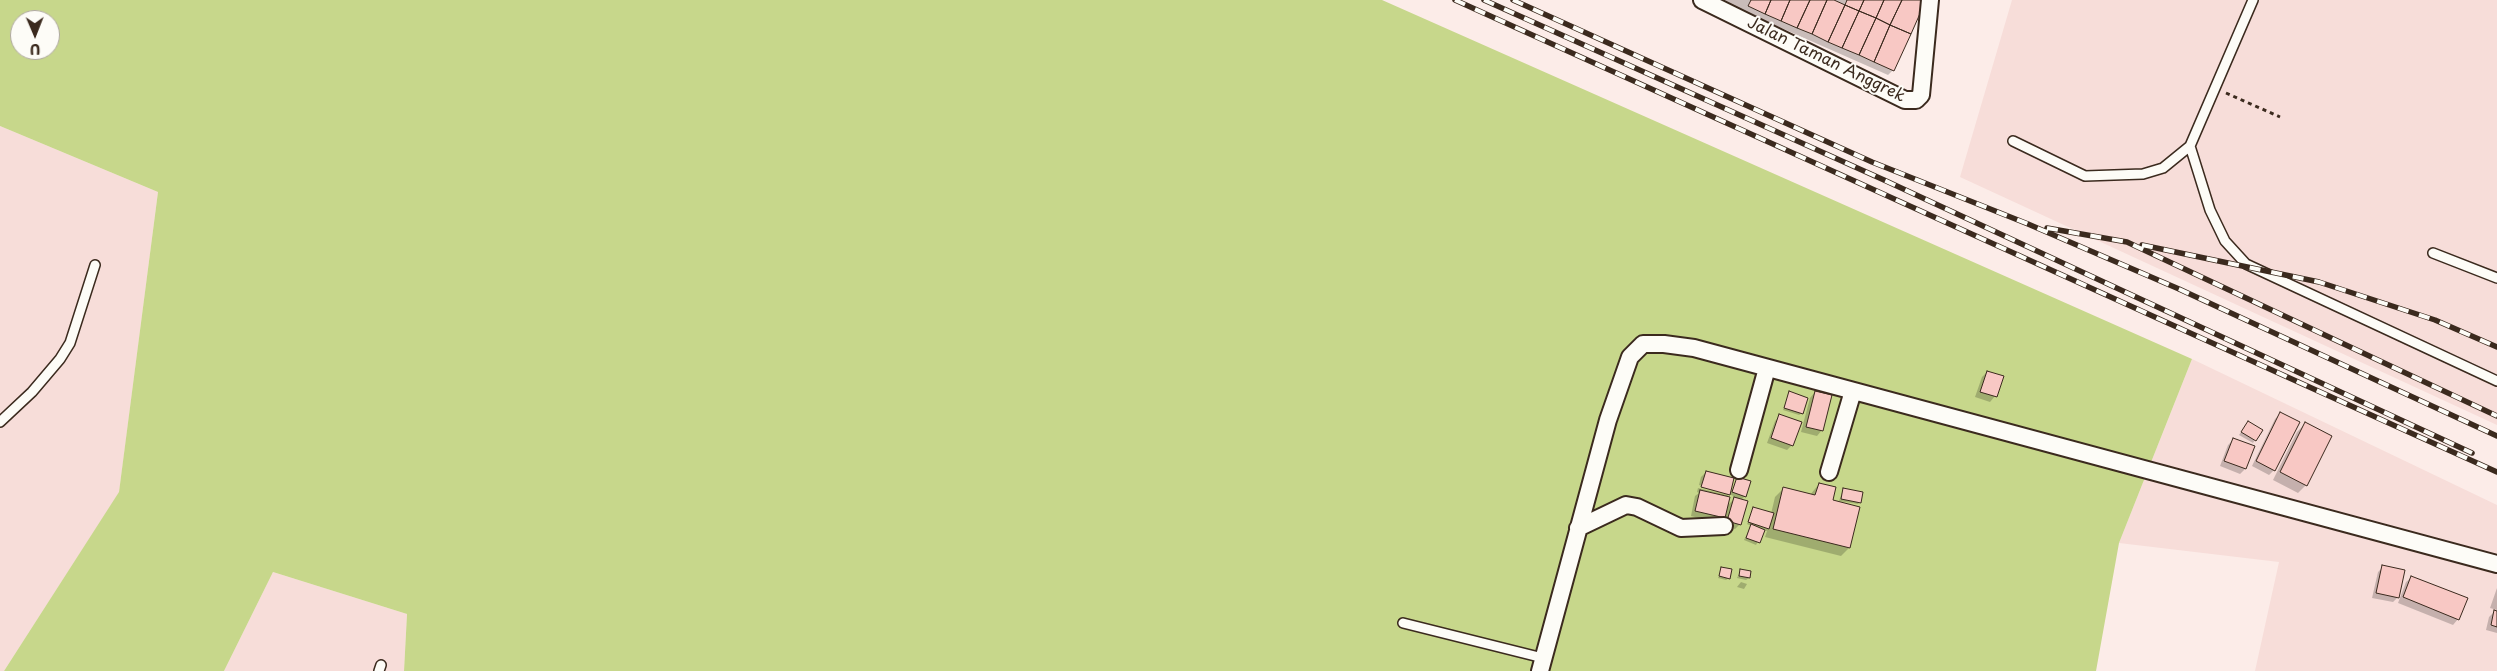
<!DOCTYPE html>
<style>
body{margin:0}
#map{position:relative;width:2497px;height:671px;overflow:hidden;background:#fcece8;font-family:"Playpen Sans",sans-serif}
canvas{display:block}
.north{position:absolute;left:10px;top:10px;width:50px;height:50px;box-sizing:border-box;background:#fdfcf7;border:1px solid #afa8a0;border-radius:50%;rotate:179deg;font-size:14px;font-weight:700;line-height:20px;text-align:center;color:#3b2a1e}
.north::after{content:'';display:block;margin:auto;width:18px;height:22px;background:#3b2a1e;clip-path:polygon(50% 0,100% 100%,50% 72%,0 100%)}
</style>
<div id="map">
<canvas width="2497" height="671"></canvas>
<div class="north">U</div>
</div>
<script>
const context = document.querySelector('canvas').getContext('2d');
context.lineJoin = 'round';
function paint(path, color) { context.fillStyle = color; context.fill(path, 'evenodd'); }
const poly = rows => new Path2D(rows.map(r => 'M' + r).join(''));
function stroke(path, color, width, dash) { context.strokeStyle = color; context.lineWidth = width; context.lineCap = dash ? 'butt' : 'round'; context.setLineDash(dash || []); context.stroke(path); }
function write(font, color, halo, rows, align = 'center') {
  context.font = font + ' "Playpen Sans",sans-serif'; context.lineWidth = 4; context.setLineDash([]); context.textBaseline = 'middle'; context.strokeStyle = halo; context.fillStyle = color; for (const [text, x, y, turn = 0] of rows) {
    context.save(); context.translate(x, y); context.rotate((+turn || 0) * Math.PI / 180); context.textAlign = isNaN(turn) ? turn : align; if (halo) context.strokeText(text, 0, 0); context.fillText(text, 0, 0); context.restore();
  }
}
const built = poly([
 [2012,0,2497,0,2497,425,1960,177],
 [0,126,158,192,119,493,4,671,0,671],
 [2192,359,2497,505,2497,671,2255,671,2279,562,2119,543],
 [273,572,407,614,404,671,224,671]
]);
const green = poly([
 [0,0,1382,0,2192,359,2119,543,2096,671,404,671,407,614,273,572,224,671,4,671,119,492,158,192,0,126],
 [20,20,50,20,50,50,20,50]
]);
const shadow = poly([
 [1718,0,1923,0,1893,70,1888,75],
 [1987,372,1995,396,1990,402,1975,397,1982,377],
 [1815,392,1822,430,1817,436,1801,432,1810,398],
 [1789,393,1802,413,1799,415,1783,410],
 [2280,414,2274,470,2269,475,2252,466,2275,419],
 [1780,416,1792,445,1787,450,1767,443,1775,421],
 [2248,422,2261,430,2253,443,2239,435],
 [2305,424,2306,485,2298,493,2273,480,2297,432],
 [2233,440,2245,469,2240,474,2220,466,2228,445],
 [1706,472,1732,491,1738,478,1745,496,1741,500,1740,524,1735,529,1723,526,1726,516,1719,523,1691,516,1695,496,1699,493,1697,492,1698,488,1727,495,1727,493,1699,485,1701,477],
 [1729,494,1736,497,1727,506,1726,497],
 [1819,484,1831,501,1849,548,1841,556,1765,537,1767,531,1764,530,1756,545,1744,540,1751,526,1747,524,1754,508,1771,514,1775,497,1783,489,1810,495],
 [1843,490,1860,502,1858,504,1839,501],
 [2383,567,2398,597,2393,602,2372,598,2378,572],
 [1722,569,1729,578,1726,580,1718,578],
 [1741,570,1749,578,1746,580,1737,578],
 [2412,577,2458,619,2453,625,2398,603,2406,582],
 [1741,582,1747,584,1744,589,1737,587],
 [2497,588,2497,610,2490,608],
 [2494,612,2497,612,2497,633,2486,630,2489,617]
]);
const building = poly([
 [1751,0,1771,0,1765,14,1748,6,1751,0],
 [1771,0,1790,0,1781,21,1765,14,1771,0],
 [1790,0,1810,0,1797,28,1781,21,1790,0],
 [1810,0,1827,0,1812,34,1797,28,1810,0],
 [1827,0,1834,0,1845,5,1828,42,1812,34,1827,0],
 [1847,0,1864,0,1859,11,1845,5,1847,0],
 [1864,0,1884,0,1876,18,1859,11,1864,0],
 [1884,0,1902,0,1890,25,1876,18,1884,0],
 [1902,0,1926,0,1911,34,1890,25,1902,0],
 [1845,5,1859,11,1842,48,1828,42,1845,5],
 [1859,11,1876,18,1859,55,1842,48,1859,11],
 [1876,18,1890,25,1874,62,1859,55,1876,18],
 [1890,25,1911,34,1894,71,1874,62,1890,25],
 [1987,371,2004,376,1997,397,1980,392,1987,371],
 [1789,391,1808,398,1803,414,1784,408,1789,391],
 [1815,391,1832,395,1823,431,1806,427,1815,391],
 [2280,412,2300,422,2275,471,2256,461,2280,412],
 [1779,414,1802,422,1793,446,1771,438,1779,414],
 [2248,421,2263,430,2256,441,2241,432,2248,421],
 [2305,422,2332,436,2307,486,2280,472,2305,422],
 [2233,438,2255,446,2246,469,2224,461,2233,438],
 [1706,471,1734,478,1730,495,1701,487,1706,471],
 [1737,477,1751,481,1746,497,1732,492,1737,477],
 [1819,483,1836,487,1833,500,1860,507,1850,548,1773,529,1783,487,1815,495,1819,483],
 [1843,488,1863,492,1861,503,1841,499,1843,488],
 [1700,490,1730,497,1725,518,1695,511,1700,490],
 [1734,497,1748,501,1741,525,1727,521,1734,497],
 [1753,507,1774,513,1769,529,1748,522,1753,507],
 [1751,524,1765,530,1760,543,1746,538,1751,524],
 [2382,565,2405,570,2399,598,2376,593,2382,565],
 [1721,567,1732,569,1730,579,1719,576,1721,567],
 [1740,569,1751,571,1750,578,1739,576,1740,569],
 [2411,576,2468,598,2459,620,2403,597,2411,576],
 [2494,610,2497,611,2497,627,2491,625,2494,610]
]);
const path = poly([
 [2226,93,2280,117]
]);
const service = poly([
 [2013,141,2085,176,2143,174,2163,168,2190,146,2253,0],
 [2190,146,2210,210,2225,241,2246,264,2497,381],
 [2433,253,2497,278],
 [0,422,32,392,60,359,70,343,95,265],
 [1403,623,1543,658],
 [379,671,381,665]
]);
const minor = poly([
 [1702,0,1905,100,1916,100,1921,95,1930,0],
 [1739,470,1767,368],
 [1829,472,1853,391],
 [1578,528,1626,505,1637,507,1681,528,1724,526],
 [1540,671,1608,420,1630,357,1643,344,1664,344,1694,348,2497,564]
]);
const rail = poly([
 [1455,0,2497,472],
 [1484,0,1884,180,2472,453],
 [1513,0,1872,162,2028,224,2179,289,2497,436],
 [2047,228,2127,242,2497,416],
 [2142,245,2319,282,2435,320,2497,347]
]);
const streetNames = [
 ["Jalan Taman Anggrek",1826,60,26]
];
paint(built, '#f7ddd9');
paint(green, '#c7d78b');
paint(shadow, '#0003');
paint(building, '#f8c8c4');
stroke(building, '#3b2a1e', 1);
stroke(service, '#3b2a1e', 12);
stroke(minor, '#3b2a1e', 20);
stroke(path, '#3b2a1e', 3, [4, 4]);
stroke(service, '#fdfcf7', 9);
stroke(minor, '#fdfcf7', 16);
stroke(rail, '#3b2a1e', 5.5);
stroke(rail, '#fdfcf7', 4, [11]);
write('16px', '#3b2a1e', '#fdfcf7', streetNames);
</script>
